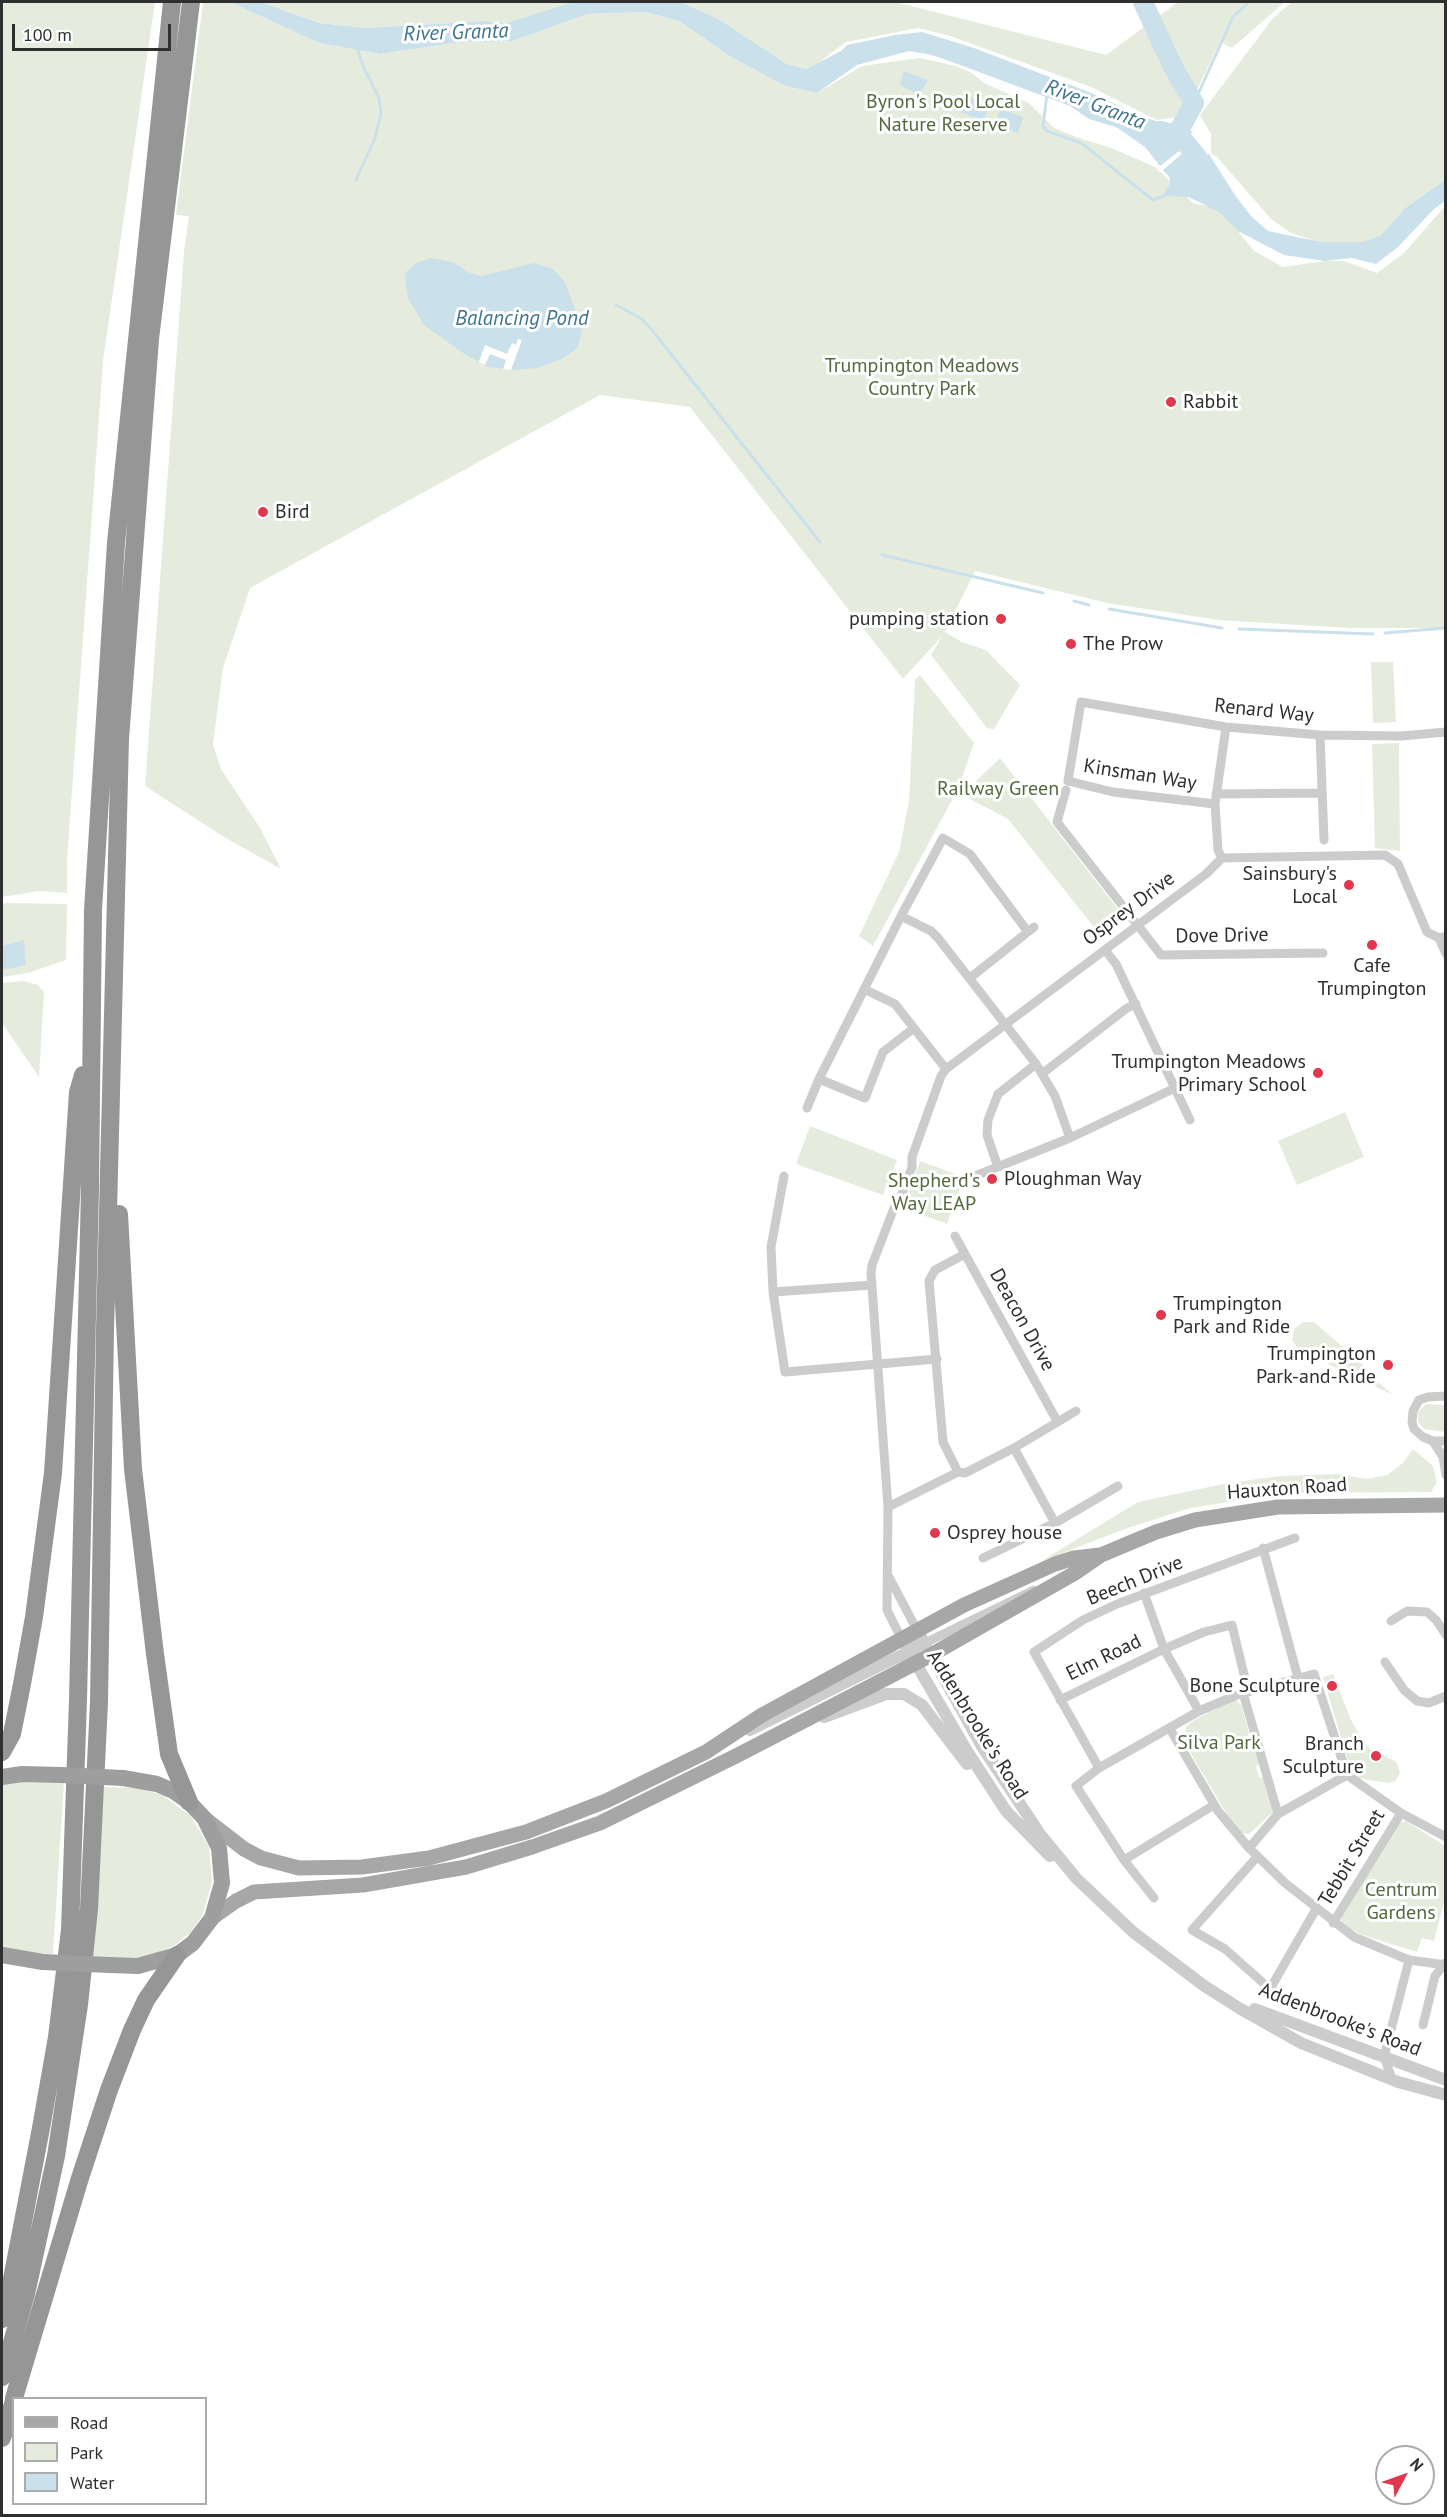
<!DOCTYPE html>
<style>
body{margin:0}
#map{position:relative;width:1447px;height:2517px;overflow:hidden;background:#fff;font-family:"PT Sans",sans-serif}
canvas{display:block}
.frame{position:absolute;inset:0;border:3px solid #2f2f2f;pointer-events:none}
.legend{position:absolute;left:12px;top:2397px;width:195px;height:108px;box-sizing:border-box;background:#fff;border:2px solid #acacac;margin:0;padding:8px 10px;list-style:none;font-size:18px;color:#2f2f2f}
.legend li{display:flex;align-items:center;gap:12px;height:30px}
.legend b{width:30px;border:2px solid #acacac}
.north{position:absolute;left:1375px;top:2445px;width:60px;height:60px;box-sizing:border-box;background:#fff;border:2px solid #acacac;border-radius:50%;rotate:49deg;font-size:16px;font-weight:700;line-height:24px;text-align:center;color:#2f2f2f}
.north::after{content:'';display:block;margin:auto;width:21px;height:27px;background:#e0374d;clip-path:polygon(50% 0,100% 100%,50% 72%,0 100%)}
.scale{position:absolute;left:12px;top:24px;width:159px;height:27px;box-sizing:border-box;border:3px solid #2f2f2f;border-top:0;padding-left:8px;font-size:18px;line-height:21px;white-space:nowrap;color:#2f2f2f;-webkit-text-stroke:4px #fff;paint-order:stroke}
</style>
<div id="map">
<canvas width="1447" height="2517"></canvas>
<div class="frame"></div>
<ul class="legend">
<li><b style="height:8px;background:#a7a7a7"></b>Road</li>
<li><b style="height:16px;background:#e6ecdd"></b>Park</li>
<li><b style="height:16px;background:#cae0eb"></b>Water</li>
</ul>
<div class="north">N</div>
<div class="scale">100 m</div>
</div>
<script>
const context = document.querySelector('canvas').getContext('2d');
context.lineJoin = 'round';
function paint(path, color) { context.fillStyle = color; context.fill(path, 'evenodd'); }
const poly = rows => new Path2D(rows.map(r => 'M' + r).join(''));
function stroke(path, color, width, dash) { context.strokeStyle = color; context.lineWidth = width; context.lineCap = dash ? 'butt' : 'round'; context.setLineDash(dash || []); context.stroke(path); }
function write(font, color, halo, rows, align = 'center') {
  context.font = font + ' "PT Sans",sans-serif'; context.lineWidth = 6; context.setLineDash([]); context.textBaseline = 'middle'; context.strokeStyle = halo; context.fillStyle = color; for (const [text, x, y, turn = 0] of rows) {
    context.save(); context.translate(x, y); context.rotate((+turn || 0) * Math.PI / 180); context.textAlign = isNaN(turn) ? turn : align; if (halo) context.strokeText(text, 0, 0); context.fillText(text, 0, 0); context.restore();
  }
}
const green = poly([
 [2,2,155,2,103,361,67,861,67,893,40,891,2,897],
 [203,2,230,2,319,43,380,54,453,43,512,41,588,14,645,12,679,21,731,57,785,86,817,93,862,66,920,58,956,66,972,73,984,83,1029,103,1054,128,1082,139,1109,147,1155,167,1193,203,1212,207,1229,220,1254,251,1283,267,1325,261,1344,261,1377,273,1404,253,1445,206,1445,628,1348,628,1219,620,1107,603,975,571,945,632,962,642,986,650,1020,685,994,729,987,728,931,655,942,636,903,679,690,407,600,395,250,588,223,668,213,744,221,769,260,828,281,869,224,837,145,786,184,251,189,216,176,215],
 [261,2,577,2,507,23,485,21,366,28,319,23],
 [680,2,895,2,1106,55,1178,2,1285,2,1232,48,1220,42,1189,106,1177,117,1157,120,1091,87,950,36,918,28,846,42,814,66,806,69,787,64,717,18],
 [1292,2,1445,2,1445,180,1405,208,1381,235,1362,242,1321,243,1291,233,1271,219,1217,157,1211,154,1211,134,1200,115,1273,18],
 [1371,662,1393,662,1396,722,1373,723],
 [920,675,974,743,958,789,873,946,859,936,899,852,909,801,915,680],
 [1399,743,1400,851,1375,848,1372,744],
 [1000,758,1124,917,1101,936,1008,819,964,796,968,789],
 [6,903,67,904,66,960,28,973,2,977,2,904],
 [23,981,38,985,44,992,39,1077,2,1023,2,983],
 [1345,1112,1364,1157,1297,1185,1278,1141],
 [810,1126,897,1160,883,1195,796,1164],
 [920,1161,964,1177,947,1224,903,1208],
 [1303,1322,1314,1322,1363,1365,1362,1368,1393,1395,1299,1350,1292,1340,1294,1329],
 [1426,1404,1445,1405,1445,1432,1424,1429,1418,1422,1418,1412],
 [1413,1449,1433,1466,1437,1482,1431,1492,1286,1493,1190,1508,1122,1530,1040,1562,1138,1502,1228,1483,1281,1476,1338,1474,1367,1479,1387,1475,1403,1463],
 [1333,1674,1351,1720,1364,1742,1371,1750,1394,1760,1398,1765,1400,1774,1395,1781,1389,1783,1356,1778,1352,1775,1323,1677],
 [1235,1699,1241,1705,1249,1733,1247,1737,1250,1745,1254,1748,1259,1764,1256,1767,1259,1777,1263,1778,1273,1812,1249,1834,1241,1833,1235,1828,1184,1742,1186,1727,1194,1720],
 [6,1782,64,1782,53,1954,23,1953,2,1949,2,1783],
 [101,1787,139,1788,162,1795,191,1816,209,1847,212,1882,203,1914,191,1932,174,1946,144,1959,91,1959],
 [1406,1821,1445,1846,1445,1898,1434,1941,1422,1938,1417,1952,1362,1935,1343,1925,1341,1918,1399,1823]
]);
const water = poly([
 [230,2,261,2,319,23,366,28,485,21,507,23,573,2,680,2,717,18,787,64,806,69,841,51,847,45,895,35,922,32,974,48,1089,92,1141,116,1156,121,1181,125,1193,132,1187,135,1186,141,1179,144,1182,149,1160,166,1145,147,1116,127,1089,119,1070,106,963,66,932,55,909,51,857,65,817,93,785,86,731,57,679,21,645,12,588,14,512,41,453,43,380,54,319,43],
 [904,71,928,80,919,95,900,85],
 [967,96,989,104,984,121,961,112],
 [1000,109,1023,117,1018,133,995,124],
 [1184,152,1192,159,1192,152,1202,156,1209,154,1235,195,1251,216,1268,231,1321,242,1362,242,1381,235,1405,208,1445,180,1445,201,1434,209,1398,247,1376,264,1352,258,1325,261,1284,255,1238,231,1220,213,1201,203,1188,197,1166,196,1165,192,1170,184,1170,178,1163,170],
 [431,258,453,262,470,273,481,276,534,263,553,269,565,282,582,329,578,348,560,360,537,368,514,370,488,367,463,353,424,325,408,298,405,278,406,272,416,263],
 [24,940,26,965,2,970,2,946]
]);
const pier = poly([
 [518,339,522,340,511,370,503,369,506,360,490,354,485,365,479,362,485,345,507,354,512,343,516,345]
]);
const stream = poly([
 [1047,94,1043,126,1047,131,1081,143,1153,200,1168,194],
 [1194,103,1233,17,1249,2],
 [356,180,375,138,381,113,379,98,363,66,357,48],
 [616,305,642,319,651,329,820,542],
 [882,555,1043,593],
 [1074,601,1089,605],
 [1109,609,1222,628],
 [1239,629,1373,634],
 [1385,633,1446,628]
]);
const river = poly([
 [1143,2,1173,67,1194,103,1176,136],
 [1161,131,1176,136,1184,141,1197,157,1203,174]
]);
const minor = poly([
 [1320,735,1324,840],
 [1066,790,1057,822,1161,955,1323,953],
 [1216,794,1320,793],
 [1215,804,1113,792,1068,781,1081,702,1226,727,1320,735,1401,736,1446,732],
 [1222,858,1218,850,1215,804,1226,727],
 [901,916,931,931,938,938,1036,1064,1055,1096,1070,1138],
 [1439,938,1446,954],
 [1105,950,1116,964,1190,1120],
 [970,978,1034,927],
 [864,989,895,1004,946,1069],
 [914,1028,883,1052,865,1098,819,1079,901,916,943,838,970,854,1028,932],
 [1043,1073,1127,1008,1136,1004],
 [807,1108,819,1079],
 [998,1167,987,1135,988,1120,998,1094,1036,1064],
 [975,1176,1070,1138,1175,1088],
 [955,1236,1057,1421],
 [872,1285,773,1292,785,1372,937,1359],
 [773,1292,771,1247,784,1176],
 [1446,1396,1428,1397,1419,1400,1413,1411,1412,1422,1414,1429,1423,1437,1433,1441,1446,1441],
 [1433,1441,1443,1457,1446,1475],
 [1014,1448,1055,1523],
 [958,1472,943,1442,929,1281,935,1270,965,1254],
 [888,1507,958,1472,965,1473,1014,1448,1076,1411],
 [1263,1548,1298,1678],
 [983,1558,1055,1523,1118,1486],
 [889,1577,917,1630],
 [1391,1621,1407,1611,1427,1612,1436,1620,1446,1635],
 [903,1636,914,1642,927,1642,1034,1590],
 [901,1638,887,1610,888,1507,871,1273,872,1265,894,1208,901,1196,912,1167,912,1157,941,1076,946,1069,1206,874,1222,858,1385,855,1398,864,1427,932,1439,938,1446,936],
 [1385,1662,1404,1690,1417,1701,1429,1703,1446,1696],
 [1243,1693,1278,1814],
 [1060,1700,1164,1649,1144,1593],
 [1199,1711,1164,1649,1204,1632,1232,1625,1248,1691],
 [1170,1729,1218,1811,1249,1848,1285,1883,1354,1937,1409,1960,1446,1965],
 [1099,1768,1034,1652,1083,1620,1117,1604,1295,1538],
 [1214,1805,1124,1860,1076,1786,1099,1768,1199,1711,1237,1695,1314,1674,1347,1775,1401,1813,1446,1837],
 [1249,1848,1278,1814,1347,1775],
 [1257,1857,1192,1930,1225,1949,1270,1989,1295,2002],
 [1124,1860,1154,1898],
 [1333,1923,1401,1813],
 [1270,1989,1316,1909],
 [1423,2025,1435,1976,1445,1963],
 [1392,2079,1384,2057,1409,1960]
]);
const tertiary = poly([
 [917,1630,983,1748,1040,1834,1076,1878,1133,1932,1203,1985,1239,2008,1301,2043,1398,2082,1446,2095],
 [901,1638,967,1751,1006,1811,1050,1856],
 [824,1717,886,1694,904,1694,922,1705,967,1764],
 [750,1730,895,1658,915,1650],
 [1255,2009,1446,2080]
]);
const primary = poly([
 [204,1818,244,1849,261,1858,299,1868,362,1867,429,1858,526,1832,606,1801,706,1752,762,1715,964,1605,1055,1564,1074,1558,1100,1555],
 [212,1918,236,1901,254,1892,363,1885,466,1867,532,1847,600,1823,736,1756,931,1655,1075,1573,1101,1555,1156,1532,1195,1520,1278,1507,1446,1505]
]);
const trunk = poly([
 [2,1777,22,1774,61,1775],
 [2,1955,43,1962],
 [109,1965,138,1966,177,1955,193,1943,212,1918,222,1883,219,1848,204,1818,189,1802,173,1791,157,1784,123,1778]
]);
const motorway = poly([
 [119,1214,133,1469,155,1654,169,1754,189,1802],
 [2,1752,12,1734,22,1684,34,1617,53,1473,78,1092,83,1075],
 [2,2319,12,2279,41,2128,57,2037,70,1930,78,1700,90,1189,93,910,116,543,172,2],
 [2,2377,26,2294,56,2156,79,2005,89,1909,99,1702,105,1330,120,739,150,339,191,2],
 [14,2398,80,2178,109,2090,132,2030,146,2000,177,1955],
 [2,2438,14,2401]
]);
const trunkBridge = poly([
 [61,1775,123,1778],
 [43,1962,109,1965]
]);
const markers = [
 [1171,402,6,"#e0374d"],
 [263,512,6,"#e0374d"],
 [1001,619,6,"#e0374d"],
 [1071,644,6,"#e0374d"],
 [1349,885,6,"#e0374d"],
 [1372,945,6,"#e0374d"],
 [1318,1073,6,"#e0374d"],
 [992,1179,6,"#e0374d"],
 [1161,1315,6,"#e0374d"],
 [1388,1365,6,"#e0374d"],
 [935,1533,6,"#e0374d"],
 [1332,1686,6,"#e0374d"],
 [1376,1756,6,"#e0374d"]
];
const parkNames = [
 ["Byron's Pool Local",943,102],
 ["Nature Reserve",943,125],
 ["Trumpington Meadows",922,366],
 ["Country Park",922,389],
 ["Railway Green",998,789],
 ["Shepherd's",934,1181],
 ["Way LEAP",934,1204],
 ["Silva Park",1219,1743],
 ["Centrum",1401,1890],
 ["Gardens",1401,1913]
];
const poiNames = [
 ["Rabbit",1183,402],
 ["Bird",275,512],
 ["pumping station",989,619,"right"],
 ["The Prow",1083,644],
 ["Sainsbury's",1337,874,"right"],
 ["Local",1337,897,"right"],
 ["Cafe",1372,966,"center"],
 ["Trumpington",1372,989,"center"],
 ["Trumpington Meadows",1306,1062,"right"],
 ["Primary School",1306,1085,"right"],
 ["Ploughman Way",1004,1179],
 ["Trumpington",1173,1304],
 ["Park and Ride",1173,1327],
 ["Trumpington",1376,1354,"right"],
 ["Park-and-Ride",1376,1377,"right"],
 ["Osprey house",947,1533],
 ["Bone Sculpture",1320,1686,"right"],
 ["Branch",1364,1744,"right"],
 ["Sculpture",1364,1767,"right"]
];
const streetNames = [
 ["Renard Way",1264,711,6],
 ["Kinsman Way",1140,775,9],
 ["Osprey Drive",1129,909,-37],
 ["Dove Drive",1222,936,-1],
 ["Deacon Drive",1022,1320,61],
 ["Hauxton Road",1287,1489,-4],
 ["Beech Drive",1135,1581,-22],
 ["Elm Road",1104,1658,-26],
 ["Addenbrooke's Road",977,1725,58],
 ["Tebbit Street",1352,1858,-59],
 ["Addenbrooke's Road",1340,2020,21]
];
const waterNames = [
 ["River Granta",456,33,-2],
 ["River Granta",1095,105,21],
 ["Balancing Pond",522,319]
];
paint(green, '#e6ecdd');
paint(water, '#cae0eb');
paint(pier, '#fff');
stroke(stream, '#cae0eb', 3);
stroke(river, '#cae0eb', 20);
stroke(minor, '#ccc', 9);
stroke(tertiary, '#ccc', 12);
stroke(primary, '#a7a7a7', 15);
stroke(trunk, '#9e9e9e', 16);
stroke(motorway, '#969696', 18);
stroke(trunkBridge, '#9e9e9e', 16);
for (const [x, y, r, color] of markers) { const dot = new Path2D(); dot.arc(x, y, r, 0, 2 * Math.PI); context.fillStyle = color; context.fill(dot); stroke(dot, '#fff', 2); }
write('20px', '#54693d', '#fff', parkNames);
write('20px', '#2f2f2f', '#fff', poiNames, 'left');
write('20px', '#2f2f2f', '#fff', streetNames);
write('italic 21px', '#3f748f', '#fff', waterNames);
</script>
